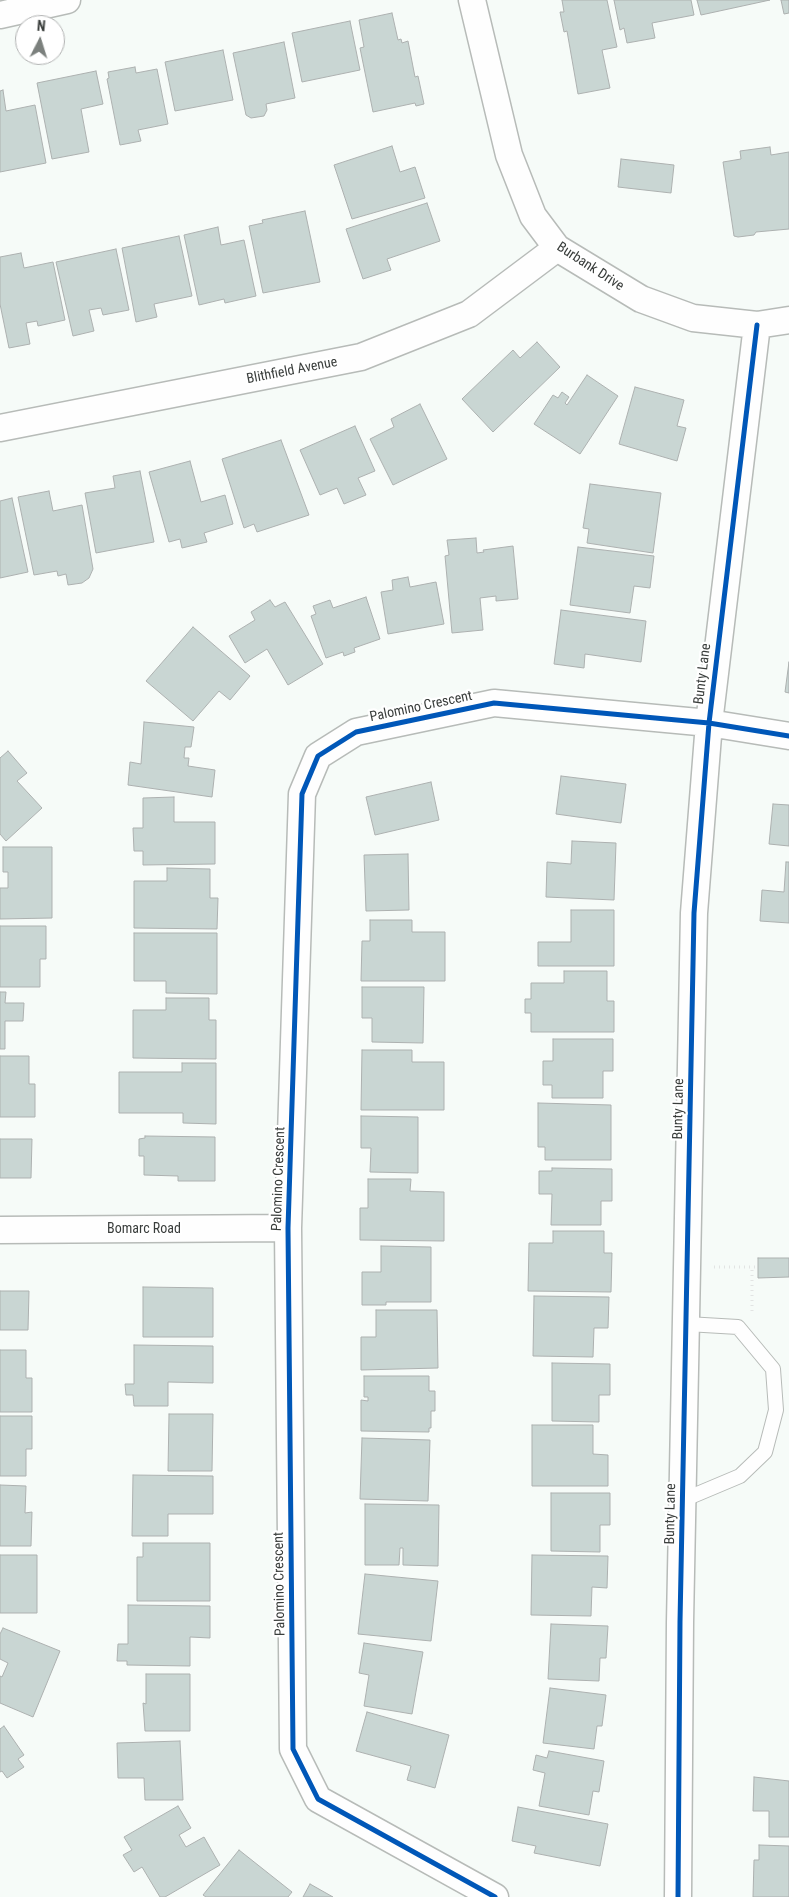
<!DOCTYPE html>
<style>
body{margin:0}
#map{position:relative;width:789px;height:1897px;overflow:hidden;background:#f6fbf8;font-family:"Roboto Condensed",sans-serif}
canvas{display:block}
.north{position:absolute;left:15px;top:15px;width:50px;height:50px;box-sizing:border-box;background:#fff;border:1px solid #b0b1b1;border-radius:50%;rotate:5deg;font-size:14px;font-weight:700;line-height:20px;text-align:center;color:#393d3b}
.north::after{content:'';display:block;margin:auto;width:18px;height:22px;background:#7b807d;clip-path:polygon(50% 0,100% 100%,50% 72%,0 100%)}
</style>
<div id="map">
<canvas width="789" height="1897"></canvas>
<div class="north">N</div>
</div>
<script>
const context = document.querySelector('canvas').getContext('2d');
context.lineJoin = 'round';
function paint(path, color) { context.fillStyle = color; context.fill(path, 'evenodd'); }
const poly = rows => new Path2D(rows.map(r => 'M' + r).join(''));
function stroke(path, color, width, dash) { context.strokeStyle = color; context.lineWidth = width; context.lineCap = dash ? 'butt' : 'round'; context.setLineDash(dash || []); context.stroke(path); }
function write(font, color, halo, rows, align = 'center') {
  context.font = font + ' "Roboto Condensed",sans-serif'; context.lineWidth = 4.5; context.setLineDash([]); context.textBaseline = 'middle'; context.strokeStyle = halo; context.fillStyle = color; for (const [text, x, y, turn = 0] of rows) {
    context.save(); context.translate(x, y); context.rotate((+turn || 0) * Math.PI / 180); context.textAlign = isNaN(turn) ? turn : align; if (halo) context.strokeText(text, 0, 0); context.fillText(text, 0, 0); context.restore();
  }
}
const building = poly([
 [562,0,607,0,617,47,602,50,610,88,578,94,567,31,564,32,560,12,564,12,562,0],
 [614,0,691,0,694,15,652,23,655,38,627,43,624,28,620,30,614,0],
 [697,0,770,0,701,15,697,0],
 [781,0,789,0,789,13,784,14,781,0],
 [392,13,398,40,401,39,402,43,408,41,415,77,418,76,424,104,416,106,415,103,373,112,360,48,364,47,359,20,392,13],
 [350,21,360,70,302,82,292,33,350,21],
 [284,42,295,98,266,104,267,110,264,116,251,118,246,115,233,53,284,42],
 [223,50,233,100,175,111,165,62,223,50],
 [135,67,136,73,157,69,168,124,138,130,141,141,120,145,107,79,109,78,108,72,135,67],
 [96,71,103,104,81,109,89,152,52,159,37,83,96,71],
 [3,90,6,111,35,105,46,163,0,172,0,91,3,90],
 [392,146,400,172,415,167,425,198,352,219,334,165,392,146],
 [770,147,771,155,789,152,789,229,756,232,754,235,738,237,734,236,723,162,741,159,740,151,770,147],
 [621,159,674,165,671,193,618,187,621,159],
 [427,203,440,241,387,259,391,270,363,279,346,229,427,203],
 [305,211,320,282,263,293,249,226,263,223,262,220,305,211],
 [218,227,221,245,244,240,256,296,225,303,224,299,199,305,184,235,218,227],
 [179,236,192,296,154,304,157,317,136,322,122,248,179,236],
 [116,249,129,310,103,315,101,308,89,310,94,331,73,336,56,262,116,249],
 [21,253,24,268,53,262,65,320,38,326,37,321,26,323,30,344,9,348,0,304,0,257,21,253],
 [537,342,560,367,493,432,462,399,513,350,520,358,537,342],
 [587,375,618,396,580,454,534,424,553,395,558,398,562,392,569,397,565,403,567,405,587,375],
 [635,387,684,400,677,426,686,428,677,461,619,444,635,387],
 [420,404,447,459,393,485,370,439,394,427,391,419,420,404],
 [355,426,375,471,358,478,366,495,344,504,337,488,320,495,300,450,355,426],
 [281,440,309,515,257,532,254,524,244,528,222,459,281,440],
 [190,461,201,502,225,495,233,524,204,533,207,542,182,548,180,539,169,542,149,472,190,461],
 [140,471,154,542,96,553,85,493,115,488,113,476,140,471],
 [590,484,661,493,653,553,587,543,589,529,583,528,590,484],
 [49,491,53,511,82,505,93,569,89,578,82,583,68,585,66,574,58,576,57,571,34,575,18,497,49,491],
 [12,498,28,572,0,578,0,501,12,498],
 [476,538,477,553,484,552,483,550,513,546,518,599,496,601,496,596,480,598,483,630,452,633,445,556,449,555,447,540,476,538],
 [578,547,654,556,650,588,634,586,630,613,570,605,578,547],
 [408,577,410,587,436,582,444,624,388,634,381,592,393,590,392,580,408,577],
 [366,597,380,639,354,648,355,652,344,656,343,652,326,658,311,616,316,614,313,606,330,600,333,608,366,597],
 [270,600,275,607,285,602,323,664,288,685,267,649,245,663,229,636,255,620,251,612,270,600],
 [561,610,646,621,641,662,585,654,584,668,554,664,561,610],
 [193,627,250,676,230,700,219,691,193,721,146,681,193,627],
 [789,662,789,693,785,692,789,662],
 [144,722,194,727,191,747,185,747,184,758,189,758,188,766,215,770,212,797,128,785,130,762,141,764,144,722],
 [8,751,27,773,17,781,42,808,6,841,0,834,0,758,8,751],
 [561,776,626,784,621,823,556,814,561,776],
 [431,782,439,820,375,835,366,797,431,782],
 [174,797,174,822,215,822,215,864,143,865,143,851,134,851,133,828,143,828,143,798,174,797],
 [773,804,789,805,789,846,769,844,773,804],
 [572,841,616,843,614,900,546,897,547,862,571,864,572,841],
 [3,847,52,847,52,918,0,919,0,888,8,888,8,872,3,872,3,847],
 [408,854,409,910,366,911,364,855,408,854],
 [786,862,789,862,789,923,760,921,762,890,784,892,786,862],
 [167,868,210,869,210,898,218,898,217,929,134,928,134,881,167,881,167,868],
 [571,910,614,910,614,966,538,966,538,942,571,942,571,910],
 [370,920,412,920,412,932,445,932,445,981,361,981,362,941,370,941,370,920],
 [0,926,46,926,46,959,40,959,40,987,0,987,0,926],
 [134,933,217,933,217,994,166,993,166,981,134,981,134,933],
 [564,971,607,971,607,1001,614,1001,614,1032,531,1032,531,1013,525,1013,525,999,531,999,531,983,564,983,564,971],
 [362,987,424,987,423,1043,372,1042,372,1018,362,1018,362,987],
 [0,992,6,992,5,1003,24,1003,23,1021,5,1021,5,1049,0,1049,0,992],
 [166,998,209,998,209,1020,216,1020,216,1059,133,1058,133,1010,166,1010,166,998],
 [553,1039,613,1039,613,1071,603,1071,603,1098,552,1098,552,1085,543,1085,543,1061,553,1061,553,1039],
 [362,1050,412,1050,412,1062,444,1062,444,1110,361,1110,362,1050],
 [0,1056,29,1056,29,1084,35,1084,35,1117,0,1117,0,1056],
 [182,1063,216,1063,216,1124,183,1123,183,1113,119,1113,119,1072,182,1072,182,1063],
 [538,1103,611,1105,611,1160,545,1160,545,1147,538,1147,538,1103],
 [361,1116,418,1117,418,1173,370,1172,371,1148,361,1148,361,1116],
 [145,1136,215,1137,215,1181,178,1181,178,1176,144,1175,144,1156,139,1156,139,1139,145,1138,145,1136],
 [0,1139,32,1139,31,1178,0,1178,0,1139],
 [552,1168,612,1169,612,1201,601,1201,601,1225,551,1225,552,1194,539,1194,539,1171,552,1171,552,1168],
 [368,1179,411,1179,410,1191,444,1192,444,1241,360,1240,360,1208,368,1208,368,1179],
 [553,1231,604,1231,604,1253,612,1253,611,1292,528,1291,529,1243,553,1243,553,1231],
 [381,1246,431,1247,431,1302,386,1302,386,1305,362,1305,362,1272,381,1272,381,1246],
 [758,1258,789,1258,789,1277,758,1278,758,1258],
 [143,1287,213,1288,213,1337,143,1337,143,1287],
 [0,1291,29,1291,28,1330,0,1330,0,1291],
 [534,1296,609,1297,608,1328,594,1328,593,1357,533,1356,534,1296],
 [376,1310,437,1310,438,1368,361,1370,361,1337,376,1337,376,1310],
 [134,1345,213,1346,213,1383,168,1382,168,1406,134,1406,133,1395,126,1395,125,1384,134,1384,134,1345],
 [0,1350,26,1350,26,1378,32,1378,32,1412,0,1412,0,1350],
 [552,1363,610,1364,610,1395,599,1395,599,1422,552,1421,552,1363],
 [364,1376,429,1376,429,1391,435,1391,435,1411,431,1411,431,1428,429,1428,429,1432,361,1431,361,1400,368,1401,368,1397,364,1397,364,1376],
 [169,1414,213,1414,212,1471,168,1471,169,1414],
 [0,1416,32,1416,32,1449,26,1449,26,1476,0,1476,0,1416],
 [532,1425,593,1425,593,1454,608,1455,608,1486,532,1486,532,1425],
 [362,1438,430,1440,428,1501,360,1499,362,1438],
 [133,1475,213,1476,213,1514,168,1514,168,1536,132,1536,133,1475],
 [0,1485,26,1486,25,1513,32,1512,31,1546,0,1546,0,1485],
 [551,1493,610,1493,610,1525,600,1525,600,1552,551,1551,551,1493],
 [365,1504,439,1505,438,1566,403,1565,403,1548,400,1548,399,1565,365,1565,365,1504],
 [143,1543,210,1543,210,1601,137,1601,137,1557,143,1557,143,1543],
 [0,1555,37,1555,37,1613,0,1613,0,1555],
 [532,1555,608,1556,607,1588,592,1587,591,1616,531,1615,532,1555],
 [365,1574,438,1581,431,1641,358,1634,365,1574],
 [128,1605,210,1606,210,1638,190,1637,190,1666,127,1665,127,1661,117,1661,118,1644,128,1644,128,1605],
 [551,1624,608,1626,606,1658,600,1658,599,1681,548,1679,551,1624],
 [3,1628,60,1651,33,1717,0,1703,0,1676,2,1677,8,1663,0,1659,0,1634,3,1628],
 [364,1643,423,1652,412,1714,364,1706,369,1675,359,1673,364,1643],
 [146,1674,190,1674,190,1731,145,1731,143,1703,146,1704,146,1674],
 [550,1688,606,1695,602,1726,597,1726,594,1749,543,1743,550,1688],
 [367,1712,449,1735,435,1788,407,1780,411,1766,356,1751,367,1712],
 [4,1726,24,1755,18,1759,24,1767,7,1778,2,1771,0,1772,0,1729,4,1726],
 [180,1741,183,1800,145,1800,144,1778,118,1778,117,1743,180,1741],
 [549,1751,604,1761,599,1792,593,1791,589,1815,539,1806,545,1773,533,1770,536,1755,547,1758,549,1751],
 [754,1777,789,1781,789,1837,769,1837,769,1811,753,1811,754,1777],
 [178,1806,191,1828,179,1835,186,1847,204,1837,220,1865,165,1897,160,1897,142,1867,134,1872,123,1855,132,1850,124,1837,178,1806],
 [518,1807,608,1824,600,1866,534,1853,536,1846,512,1841,518,1807],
 [759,1845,789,1846,789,1897,753,1897,754,1860,759,1860,759,1845],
 [239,1850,292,1892,288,1897,206,1897,203,1895,239,1850],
 [310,1884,333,1897,303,1897,310,1884]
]);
const path = poly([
 [714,1267,758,1267],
 [752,1311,752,1267]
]);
const service = poly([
 [683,1500,740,1476,765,1452,776,1410,773,1369,738,1327,687,1324]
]);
const minor = poly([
 [472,0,509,155,533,216,557,248,641,299,693,318,757,325,789,320],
 [0,15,67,0],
 [0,428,361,357,469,314,557,248],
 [0,1230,288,1228],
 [495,1897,318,1799,293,1749,288,1228,302,794,318,756,356,732,494,703,709,723,789,736],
 [678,1897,680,1622,694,913,709,723,757,325]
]);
const cycleway = poly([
 [495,1897,318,1799,293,1749,288,1228,302,794,318,756,356,732,494,703,709,723,789,736],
 [678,1897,680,1622,694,913,709,723,757,325]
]);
const streetNames = [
 ["Burbank Drive",590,267,33],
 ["Blithfield Avenue",292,371,-11],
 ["Bunty Lane",703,674,-83],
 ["Palomino Crescent",421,707,-12],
 ["Bunty Lane",679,1109,-89],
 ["Palomino Crescent",279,1179,-88],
 ["Bomarc Road",144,1229],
 ["Bunty Lane",671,1514,-89],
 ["Palomino Crescent",280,1584,-91]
];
paint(building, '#c9d6d3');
stroke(building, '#adb1b0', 1);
stroke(service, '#b7bbb8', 16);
stroke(minor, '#b7bbb8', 29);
stroke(path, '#e2e4e3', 3, [1, 4]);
stroke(service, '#fefefe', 14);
stroke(minor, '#fefefe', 26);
stroke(cycleway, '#0057b8', 5);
write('14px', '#393d3b', '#fff', streetNames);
</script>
